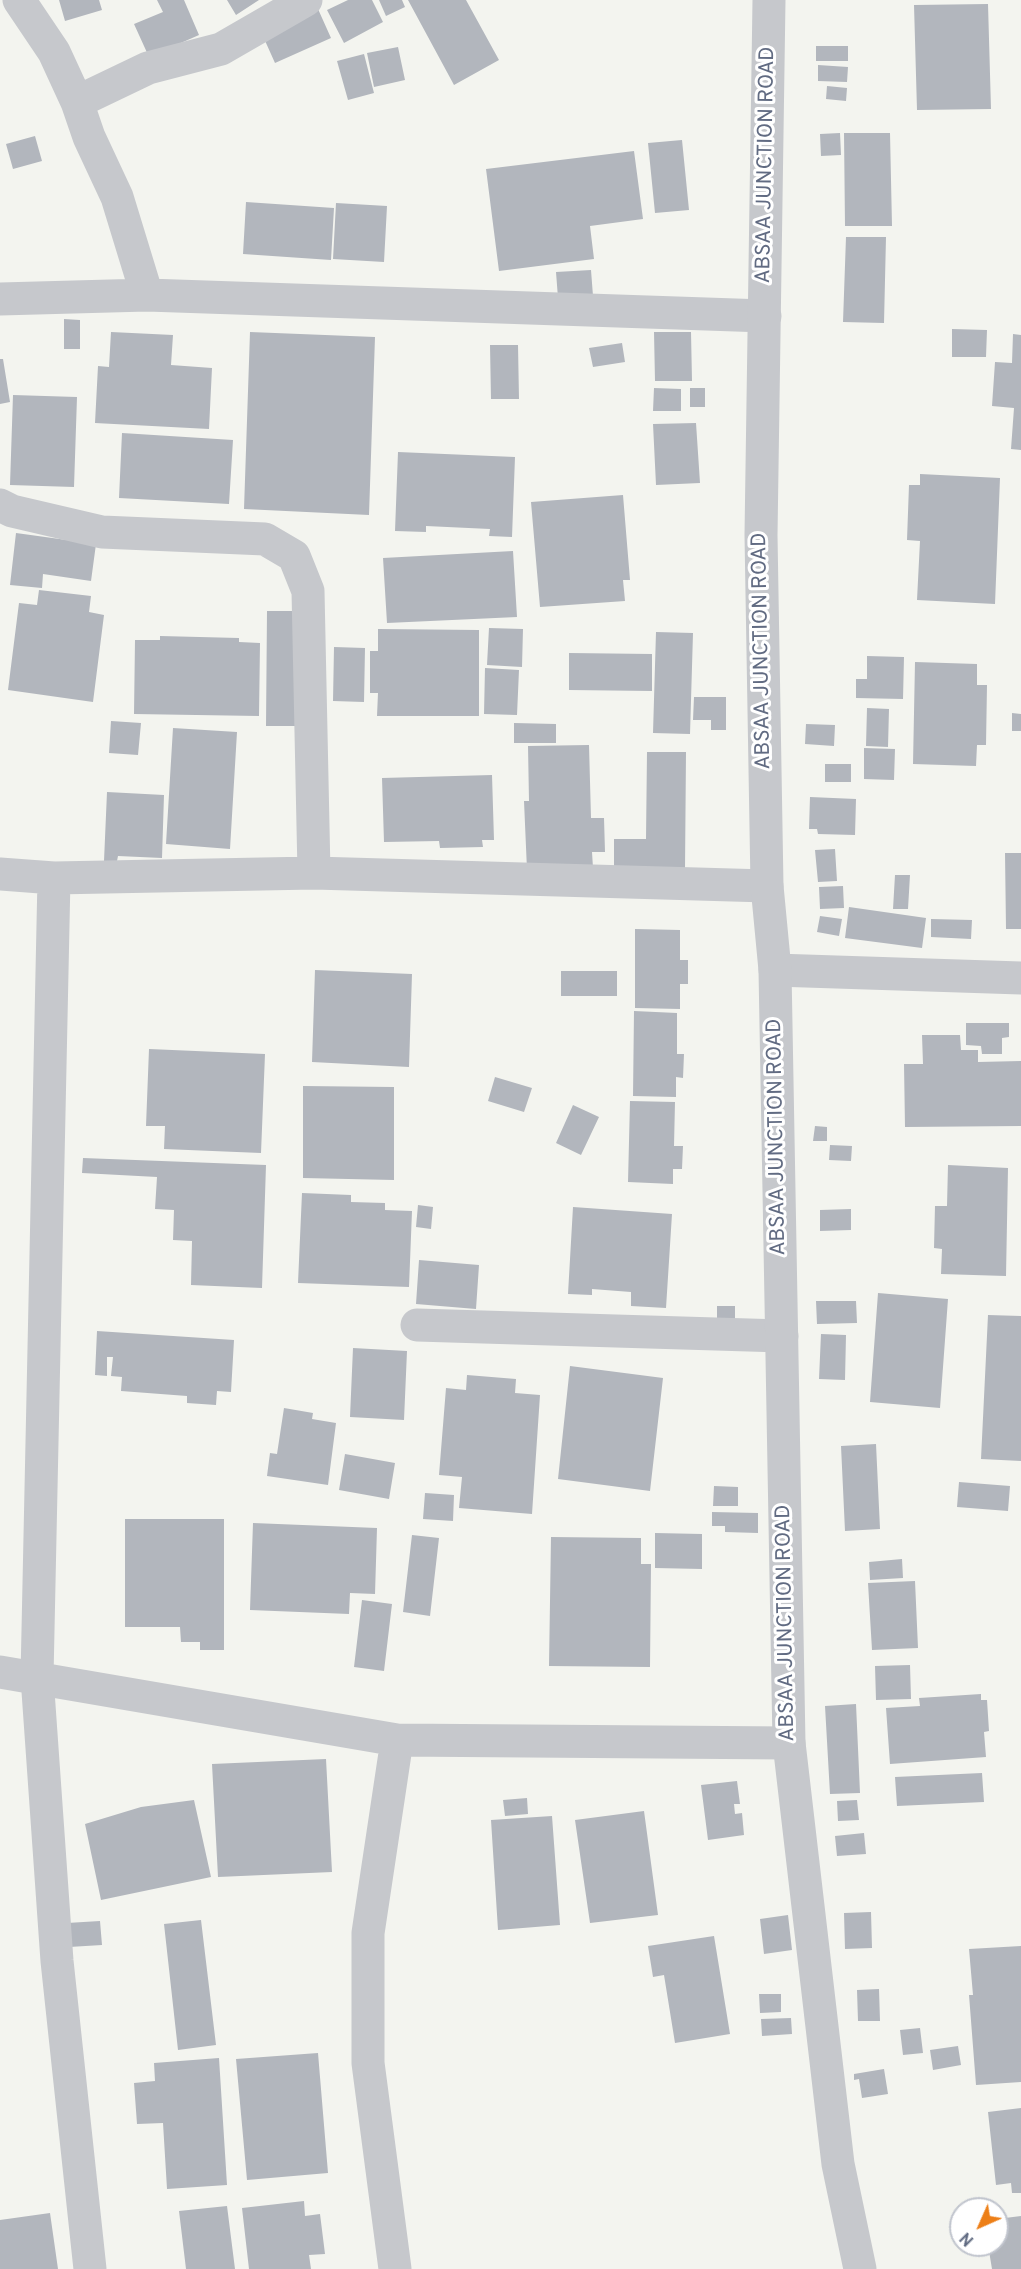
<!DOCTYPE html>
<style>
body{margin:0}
#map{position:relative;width:1021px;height:2269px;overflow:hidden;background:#f3f4ef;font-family:Overpass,sans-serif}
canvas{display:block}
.north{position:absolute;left:949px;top:2197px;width:60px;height:60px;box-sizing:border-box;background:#fff;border:2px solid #c0c4cd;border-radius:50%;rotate:225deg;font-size:16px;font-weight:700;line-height:24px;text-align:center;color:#616b82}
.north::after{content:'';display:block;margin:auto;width:21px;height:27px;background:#ed7f17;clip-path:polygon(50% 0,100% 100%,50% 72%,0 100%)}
</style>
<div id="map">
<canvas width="1021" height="2269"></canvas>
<div class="north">N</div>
</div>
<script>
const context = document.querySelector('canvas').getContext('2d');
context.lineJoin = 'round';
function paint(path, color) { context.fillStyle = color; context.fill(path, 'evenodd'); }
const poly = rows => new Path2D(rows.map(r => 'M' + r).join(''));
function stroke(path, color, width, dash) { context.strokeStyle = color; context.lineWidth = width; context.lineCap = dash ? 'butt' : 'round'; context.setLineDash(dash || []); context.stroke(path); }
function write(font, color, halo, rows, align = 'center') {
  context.font = font + ' Overpass,sans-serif'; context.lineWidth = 6; context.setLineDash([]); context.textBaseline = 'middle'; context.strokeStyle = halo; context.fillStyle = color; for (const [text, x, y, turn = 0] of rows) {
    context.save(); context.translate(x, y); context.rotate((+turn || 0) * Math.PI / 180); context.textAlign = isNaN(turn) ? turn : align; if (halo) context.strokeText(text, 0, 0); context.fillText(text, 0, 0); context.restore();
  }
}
const building = poly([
 [59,0,99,0,102,10,65,21],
 [157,0,184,0,199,35,149,57,134,24,163,12],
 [227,0,259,0,236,15],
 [348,0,372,0,383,22,344,43,327,10],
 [379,0,402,0,405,7,386,16],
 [408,0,466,0,499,60,454,85],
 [988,4,991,109,917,110,914,5],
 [318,9,331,38,275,63,262,34],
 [816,46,848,46,848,61,816,61],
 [398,47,405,80,374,87,367,53],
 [364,54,374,93,348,100,337,61],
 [818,65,848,67,847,82,818,81],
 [827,86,847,88,846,101,826,99],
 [840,133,841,155,821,156,820,134],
 [844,133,890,133,892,226,845,226],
 [35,136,42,161,13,169,6,144],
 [682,140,689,210,655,213,648,143],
 [634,151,643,219,590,226,594,259,499,271,486,169],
 [246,202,334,208,331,260,243,254],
 [336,203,387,206,384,262,333,259],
 [846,237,886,237,884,323,843,322],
 [591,270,593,296,558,298,556,272],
 [64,319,80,320,80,349,64,349],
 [952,329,987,330,986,357,952,357],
 [111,332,173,335,171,365,212,368,209,429,95,423,98,366,109,367],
 [250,332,375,337,369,515,244,509],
 [654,332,691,332,692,381,655,381],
 [1013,334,1021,335,1021,450,1011,449,1014,408,992,406,995,362,1012,363],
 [622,343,625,362,593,367,589,348],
 [490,345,518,345,519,399,491,399],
 [0,359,3,359,10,402,0,404],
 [654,388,681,389,681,411,653,411],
 [690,388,705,388,705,407,690,407],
 [13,395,77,397,74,487,10,485],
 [696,423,700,483,656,485,653,424],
 [122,433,233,440,229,504,119,498],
 [398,452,515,457,512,537,489,536,490,529,426,526,426,532,395,531],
 [920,474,1000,478,995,604,917,600,920,541,907,540,909,485,920,485],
 [623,495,630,580,623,580,625,601,540,607,531,502],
 [16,533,96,544,91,581,43,574,42,588,10,585],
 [513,551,517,617,387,623,383,558],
 [39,590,91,596,89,612,104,615,93,702,8,690,19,603,37,605],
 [267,611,296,611,295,726,266,726],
 [489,628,523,629,522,667,487,665],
 [378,629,479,630,479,716,377,716,378,693,370,693,370,651,378,651],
 [656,632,693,633,690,734,653,733],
 [160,636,239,638,239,642,260,643,259,716,134,714,135,640,160,640],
 [334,647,365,648,364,702,333,701],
 [569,653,652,654,652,691,569,690],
 [867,656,904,657,903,699,856,698,856,679,867,679],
 [915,662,977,664,977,685,987,685,986,745,977,745,976,766,913,764],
 [485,668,519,670,517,715,484,714],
 [694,697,726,697,726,730,711,730,711,720,693,720],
 [867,708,889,709,888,747,866,746],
 [1012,713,1021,714,1021,731,1012,731],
 [111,721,141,723,138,755,109,753],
 [514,723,556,724,556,743,514,743],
 [806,724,835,725,834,746,805,744],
 [173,728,237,732,230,849,166,844],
 [589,745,591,818,604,818,605,852,592,852,593,868,527,870,524,801,529,801,528,746],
 [864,748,895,749,894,780,864,779],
 [647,752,686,752,685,869,614,879,614,839,646,839],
 [825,764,851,764,851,782,825,782],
 [492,775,494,840,482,840,483,847,440,848,439,841,384,842,382,778],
 [107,792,164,795,162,858,118,856,117,861,104,861],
 [810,797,856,799,855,835,818,834,817,829,809,829],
 [835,849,837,881,818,882,815,850],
 [1005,853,1021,853,1021,929,1006,929],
 [895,875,910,875,908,909,893,909],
 [843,886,844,908,820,909,819,887],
 [849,907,926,918,922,948,845,938],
 [820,916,842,919,839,936,817,932],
 [931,919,972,920,971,939,931,937],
 [635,929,680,930,680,960,688,960,688,984,680,984,680,1009,635,1008],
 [315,970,412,974,409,1067,312,1062],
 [561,971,617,971,617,996,561,996],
 [634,1011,677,1013,677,1054,684,1054,683,1078,676,1077,676,1097,633,1096],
 [966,1023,1009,1023,1009,1037,1002,1038,1002,1054,982,1054,981,1046,966,1045],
 [922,1035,960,1035,961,1050,978,1050,978,1062,1021,1061,1021,1126,905,1127,904,1064,923,1064],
 [149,1049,265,1054,261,1153,164,1149,165,1126,146,1126],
 [495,1077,532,1088,524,1112,488,1101],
 [303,1086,394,1087,394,1180,303,1178],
 [630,1101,675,1102,674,1146,683,1146,682,1169,673,1169,673,1184,628,1182],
 [573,1105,599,1117,581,1155,556,1143],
 [815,1126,827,1127,827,1141,813,1141],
 [830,1145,852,1146,851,1161,829,1160],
 [83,1158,266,1165,262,1288,191,1285,192,1241,173,1240,174,1210,155,1209,157,1177,82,1173],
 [948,1165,1008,1168,1006,1276,941,1274,942,1249,934,1248,935,1206,947,1206],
 [302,1193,351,1195,351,1202,385,1203,385,1210,412,1211,409,1287,298,1283],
 [418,1205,433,1207,431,1229,416,1227],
 [573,1207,672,1214,666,1308,631,1306,631,1292,592,1289,592,1295,568,1294],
 [851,1209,851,1230,820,1231,820,1210],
 [419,1260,479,1265,476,1309,416,1304],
 [878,1293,948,1299,940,1408,870,1402],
 [816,1301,856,1301,857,1323,817,1324],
 [717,1306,735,1306,735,1323,717,1322],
 [988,1315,1021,1316,1021,1461,981,1459],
 [97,1331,234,1340,231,1392,217,1391,216,1405,187,1403,187,1396,121,1391,122,1377,111,1376,113,1357,107,1357,107,1376,95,1375],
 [821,1334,846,1335,845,1380,819,1379],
 [353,1348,407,1351,404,1420,350,1417],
 [570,1366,663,1378,650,1491,558,1479],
 [467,1375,516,1379,515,1393,540,1395,532,1514,459,1508,462,1477,439,1475,446,1388,466,1390],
 [284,1408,313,1413,312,1419,336,1423,328,1485,267,1476,270,1453,277,1454],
 [876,1444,880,1529,845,1531,841,1446],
 [345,1454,395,1463,389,1499,339,1490],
 [959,1482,1010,1486,1008,1511,957,1507],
 [714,1486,738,1487,738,1506,713,1506],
 [425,1493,454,1495,453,1521,423,1519],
 [712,1512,758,1513,758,1533,725,1532,725,1526,712,1526],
 [125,1519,224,1519,224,1650,200,1650,200,1642,181,1642,180,1627,125,1627],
 [253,1523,377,1528,375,1594,350,1593,349,1614,250,1610],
 [655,1533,702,1534,702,1569,655,1568],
 [412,1535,439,1538,430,1616,403,1612],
 [551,1537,641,1538,641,1564,651,1564,650,1667,549,1666],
 [902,1559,903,1578,870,1580,869,1562],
 [915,1581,918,1648,872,1650,868,1583],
 [362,1600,392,1604,384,1671,354,1667],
 [910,1665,911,1699,876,1700,875,1666],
 [981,1694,981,1700,987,1700,989,1731,984,1732,986,1757,890,1764,886,1708,920,1706,919,1698],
 [856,1704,860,1793,830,1794,825,1706],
 [326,1759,332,1872,218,1877,212,1764],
 [982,1773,984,1802,897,1806,895,1777],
 [737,1781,740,1804,734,1804,735,1814,742,1813,744,1835,708,1840,701,1785],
 [527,1798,528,1814,505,1816,503,1800],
 [194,1800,211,1877,101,1900,85,1824,141,1807],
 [857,1800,859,1820,838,1821,837,1801],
 [644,1811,658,1915,590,1923,575,1820],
 [552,1816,560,1925,498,1930,491,1820],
 [864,1833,866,1854,837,1856,835,1836],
 [871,1912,872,1948,845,1949,844,1913],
 [788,1915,792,1950,764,1954,760,1919],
 [201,1920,216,2045,178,2050,164,1924],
 [100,1921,102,1945,69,1947,67,1923],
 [714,1936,730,2034,675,2043,664,1975,653,1977,648,1946],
 [1021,1946,1021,2082,976,2085,969,1995,973,1995,969,1949],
 [879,1989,880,2021,858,2021,857,1990],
 [759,1994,781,1994,781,2012,760,2013],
 [791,2018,792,2034,762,2036,761,2019],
 [920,2028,923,2053,903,2055,900,2030],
 [958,2046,961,2065,933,2070,930,2050],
 [318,2053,328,2173,247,2180,236,2059],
 [219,2058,227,2185,167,2189,163,2123,137,2124,134,2083,155,2081,154,2063],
 [884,2069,888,2094,862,2098,859,2079,854,2080,854,2074],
 [1021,2108,1021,2193,1012,2193,1011,2183,996,2185,988,2112],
 [304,2201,305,2216,320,2214,325,2254,309,2255,311,2269,249,2269,242,2208],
 [227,2206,235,2269,186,2269,179,2211],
 [50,2213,58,2269,0,2269,0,2220],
 [1021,2216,1021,2269,992,2269,988,2245,1000,2242,997,2219]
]);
const minor = poly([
 [19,0,54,52,77,102],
 [147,295,117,197,89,137,77,102,148,68,221,49,306,0],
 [0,299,147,295,765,316],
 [0,505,12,511,102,532,265,539,294,556,308,591,314,873],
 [0,874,54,878,314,873,767,886],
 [54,878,37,1677,57,1961,90,2269],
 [775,970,1021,978],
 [417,1325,782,1336],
 [0,1672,397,1740,789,1743],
 [395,2269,368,2063,368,1933,397,1740]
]);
const tertiary = poly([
 [769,0,761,535,767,886,775,970,789,1743,838,2164,860,2269]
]);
const streetNames = [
 ["ABSAA JUNCTION ROAD",767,165,-89],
 ["ABSAA JUNCTION ROAD",763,651,-91],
 ["ABSAA JUNCTION ROAD",778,1137,-91],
 ["ABSAA JUNCTION ROAD",787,1623,-91]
];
paint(building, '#b2b6bd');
stroke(minor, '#c6c8cc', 33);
stroke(tertiary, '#c6c8cc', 33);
write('21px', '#616b82', '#fff', streetNames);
</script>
